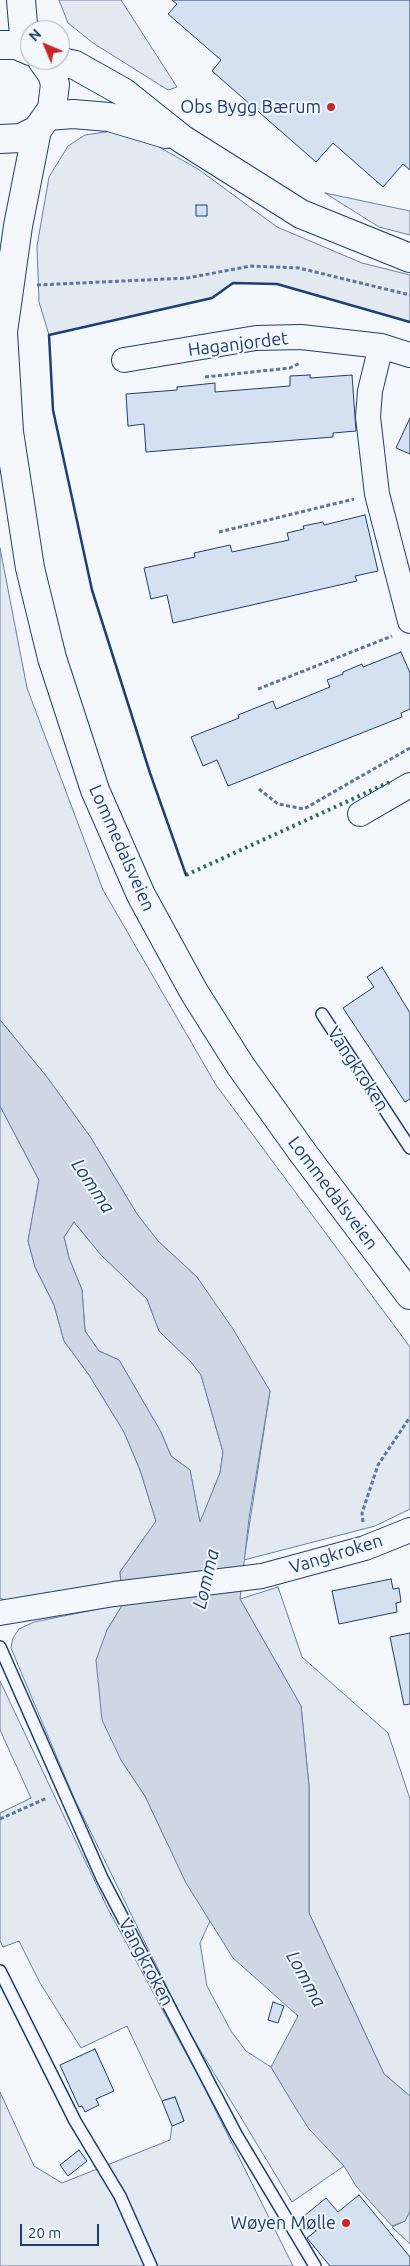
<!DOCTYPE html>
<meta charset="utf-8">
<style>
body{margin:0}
#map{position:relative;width:410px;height:2266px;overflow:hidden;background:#f4f7fb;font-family:Ubuntu,sans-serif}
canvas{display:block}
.north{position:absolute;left:20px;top:20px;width:50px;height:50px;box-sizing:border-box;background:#f4f7fb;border:1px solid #9eadc5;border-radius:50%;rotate:315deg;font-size:14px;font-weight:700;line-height:20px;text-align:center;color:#1d3f73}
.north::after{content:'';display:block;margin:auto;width:18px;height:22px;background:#c62828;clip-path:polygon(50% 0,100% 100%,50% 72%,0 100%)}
.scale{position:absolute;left:20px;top:2224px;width:79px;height:22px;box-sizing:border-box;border:2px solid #1d3f73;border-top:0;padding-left:6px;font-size:15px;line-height:18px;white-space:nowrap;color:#1d3f73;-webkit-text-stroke:4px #f4f7fb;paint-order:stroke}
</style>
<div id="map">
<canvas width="410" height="2266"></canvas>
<div class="north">N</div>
<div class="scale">20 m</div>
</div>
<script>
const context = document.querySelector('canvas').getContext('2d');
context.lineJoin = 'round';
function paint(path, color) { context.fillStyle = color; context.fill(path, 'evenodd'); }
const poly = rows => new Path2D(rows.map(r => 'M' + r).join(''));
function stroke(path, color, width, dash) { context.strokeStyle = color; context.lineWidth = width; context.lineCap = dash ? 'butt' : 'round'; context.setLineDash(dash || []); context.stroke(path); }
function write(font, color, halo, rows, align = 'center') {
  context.font = font + ' Ubuntu,sans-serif'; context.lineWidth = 4; context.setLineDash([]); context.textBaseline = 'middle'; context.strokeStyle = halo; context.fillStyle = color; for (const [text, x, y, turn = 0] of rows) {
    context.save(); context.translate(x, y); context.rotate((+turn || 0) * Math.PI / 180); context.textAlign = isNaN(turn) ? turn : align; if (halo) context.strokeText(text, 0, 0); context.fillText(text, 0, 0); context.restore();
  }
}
const green = poly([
 [59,0,121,0,177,87,168,90,93,43,68,23,59,0],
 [112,131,145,139,198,169,277,227,362,263,410,275,410,322,277,284,233,283,212,298,49,335,39,302,37,246,49,177,68,146,85,135,112,131],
 [325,193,410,211,410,235,379,227,325,193],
 [0,548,27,688,103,890,216,1085,410,1347,410,1509,375,1526,244,1560,270,1391,197,1277,158,1241,137,1214,91,1138,47,1077,0,1020,0,548],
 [0,1106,39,1180,28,1241,35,1267,54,1305,64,1341,89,1375,124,1432,140,1470,156,1521,120,1572,121,1583,7,1601,0,1598,0,1106],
 [74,1222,101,1255,147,1299,159,1331,191,1362,201,1375,223,1452,220,1473,200,1523,190,1470,171,1456,161,1432,119,1360,99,1351,85,1331,82,1290,69,1258,64,1237,74,1222],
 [278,1587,302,1657,388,1733,410,1799,410,2096,384,2074,309,1913,309,1786,301,1706,240,1599,278,1587],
 [123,1604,107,1630,121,1760,145,1796,186,1882,210,1921,200,1943,207,1986,231,2031,246,2051,271,2067,309,2128,344,2166,292,2202,188,2030,74,1798,11,1648,13,1638,19,1629,34,1622,123,1604],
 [0,1681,107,1907,201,2081,293,2266,0,2266,0,2092,34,2166,62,2183,170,2140,172,2126,184,2121,175,2097,162,2101,127,2026,81,2048,40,1983,19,1941,3,1947,0,1941,0,1813,31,1798,0,1730,0,1681],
 [410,2211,410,2244,392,2227,405,2221,410,2211]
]);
const water = poly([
 [0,1020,47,1077,91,1138,137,1214,158,1241,197,1277,233,1329,270,1391,249,1518,240,1599,301,1706,309,1786,309,1913,384,2074,410,2096,410,2211,405,2221,392,2226,356,2186,344,2166,309,2129,290,2099,271,2067,298,2016,233,1958,186,1883,145,1796,121,1760,102,1720,96,1660,107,1630,123,1604,120,1572,156,1521,140,1470,124,1432,89,1375,64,1341,54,1305,35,1267,28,1241,39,1180,0,1106,0,1020],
 [74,1222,101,1255,147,1299,159,1331,191,1362,201,1375,223,1452,220,1473,200,1522,190,1470,171,1456,161,1432,119,1360,99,1351,85,1331,82,1290,69,1258,64,1237,74,1222]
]);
const building = poly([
 [172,0,410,0,410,170,403,164,383,187,333,143,316,162,212,71,221,60,168,14,177,4,172,0],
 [196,205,207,205,207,216,196,216,196,205],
 [310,375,310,378,352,375,356,431,333,433,333,437,146,452,144,424,128,426,126,394,177,390,177,387,215,383,215,392,290,386,290,376,310,375],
 [410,418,410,454,396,448,410,418],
 [365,515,378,571,355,576,357,581,173,623,167,595,151,599,144,568,195,557,194,553,230,545,232,552,289,540,287,533,304,529,303,526,323,522,324,525,365,515],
 [401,652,410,673,410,709,401,713,402,717,228,786,217,760,203,766,191,737,239,718,238,715,273,701,276,709,330,687,327,680,343,674,343,672,362,664,363,667,401,652],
 [382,967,410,1013,410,1099,405,1102,343,1008,374,987,367,977,382,967],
 [391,1579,393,1589,399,1588,401,1602,396,1603,397,1612,339,1624,332,1591,391,1579],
 [410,1633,410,1704,404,1705,390,1637,410,1633],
 [273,2002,284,2006,278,2023,268,2020,273,2002],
 [95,2049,114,2091,96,2099,99,2105,85,2112,82,2106,79,2107,60,2065,95,2049],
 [175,2097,184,2121,172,2126,162,2101,175,2097],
 [79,2150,87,2161,68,2176,60,2165,79,2150],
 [359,2195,410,2257,410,2266,330,2266,307,2238,316,2231,304,2216,326,2198,338,2212,359,2195]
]);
const path = poly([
 [37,285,188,278,250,266,299,268,410,295],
 [205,377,290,368,300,363],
 [219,532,354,499],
 [258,689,392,636],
 [259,789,278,804,304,809,410,748],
 [363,1522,362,1513,378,1465,410,1417],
 [0,1819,47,1798]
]);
const lane = poly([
 [322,1014,410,1148],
 [0,1647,102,1878,236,2134,315,2266],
 [0,1971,75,2121,120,2196,151,2266]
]);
const street = poly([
 [381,346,370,391,368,417,377,494,410,621],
 [124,360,256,338,301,337,381,346,410,355],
 [360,814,410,785],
 [0,1613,114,1594,262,1576,365,1548,410,1530]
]);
const secondary = poly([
 [53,60,75,65,123,92,182,139,301,214,410,258],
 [48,116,73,114,109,117,166,134]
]);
const primary = poly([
 [21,0,25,48],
 [0,45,16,45,30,51],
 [0,139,21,138,37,130,52,109,55,84,52,74,42,60],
 [0,317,3,332,9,432,30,568,52,658,95,790,141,895,194,992,240,1065,303,1153,410,1295],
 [3,332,18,226,37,130]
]);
const hedge = poly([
 [186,875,392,781]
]);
const wall = poly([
 [186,875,150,773,92,590,53,410,49,335,212,298,233,283,277,284,410,322]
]);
const markers = [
 [331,107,5,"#c62828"],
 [346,2223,5,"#c62828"]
];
const poiNames = [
 ["Obs Bygg Bærum",321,107],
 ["Wøyen Mølle",336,2223]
];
const streetNames = [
 ["Haganjordet",238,344,-7],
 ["Lommedalsveien",122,848,66],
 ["Vangkroken",358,1069,57],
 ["Lommedalsveien",333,1193,53],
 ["Vangkroken",336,1554,-17],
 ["Vangkroken",146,1962,62]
];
const waterNames = [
 ["Lomma",93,1186,56],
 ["Lomma",206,1579,-77],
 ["Lomma",306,1979,61]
];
paint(green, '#e3e9f0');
stroke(green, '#687fa3', 1);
paint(water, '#cfd7e4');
stroke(water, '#687fa3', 1);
paint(building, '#d5e0f0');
stroke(building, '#1d3f73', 1);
stroke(lane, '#1d3f73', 14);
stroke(street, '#1d3f73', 26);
stroke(secondary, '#1d3f73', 30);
stroke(primary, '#1d3f73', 30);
stroke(path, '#5e769c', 3, [4, 2.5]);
stroke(lane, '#f4f7fb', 11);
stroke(street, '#f4f7fb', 24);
stroke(secondary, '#f4f7fb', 28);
stroke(primary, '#f4f7fb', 28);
stroke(hedge, '#2c6c60', 4, [2.5, 4]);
stroke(wall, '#1d3f73', 2.5);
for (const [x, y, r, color] of markers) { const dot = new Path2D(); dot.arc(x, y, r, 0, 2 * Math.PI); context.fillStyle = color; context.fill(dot); stroke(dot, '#f4f7fb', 2); }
write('18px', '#1d3f73', '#f4f7fb', poiNames, 'right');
write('18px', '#1d3f73', '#f4f7fb', streetNames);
write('italic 19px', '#1d3f73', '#f4f7fb', waterNames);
</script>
